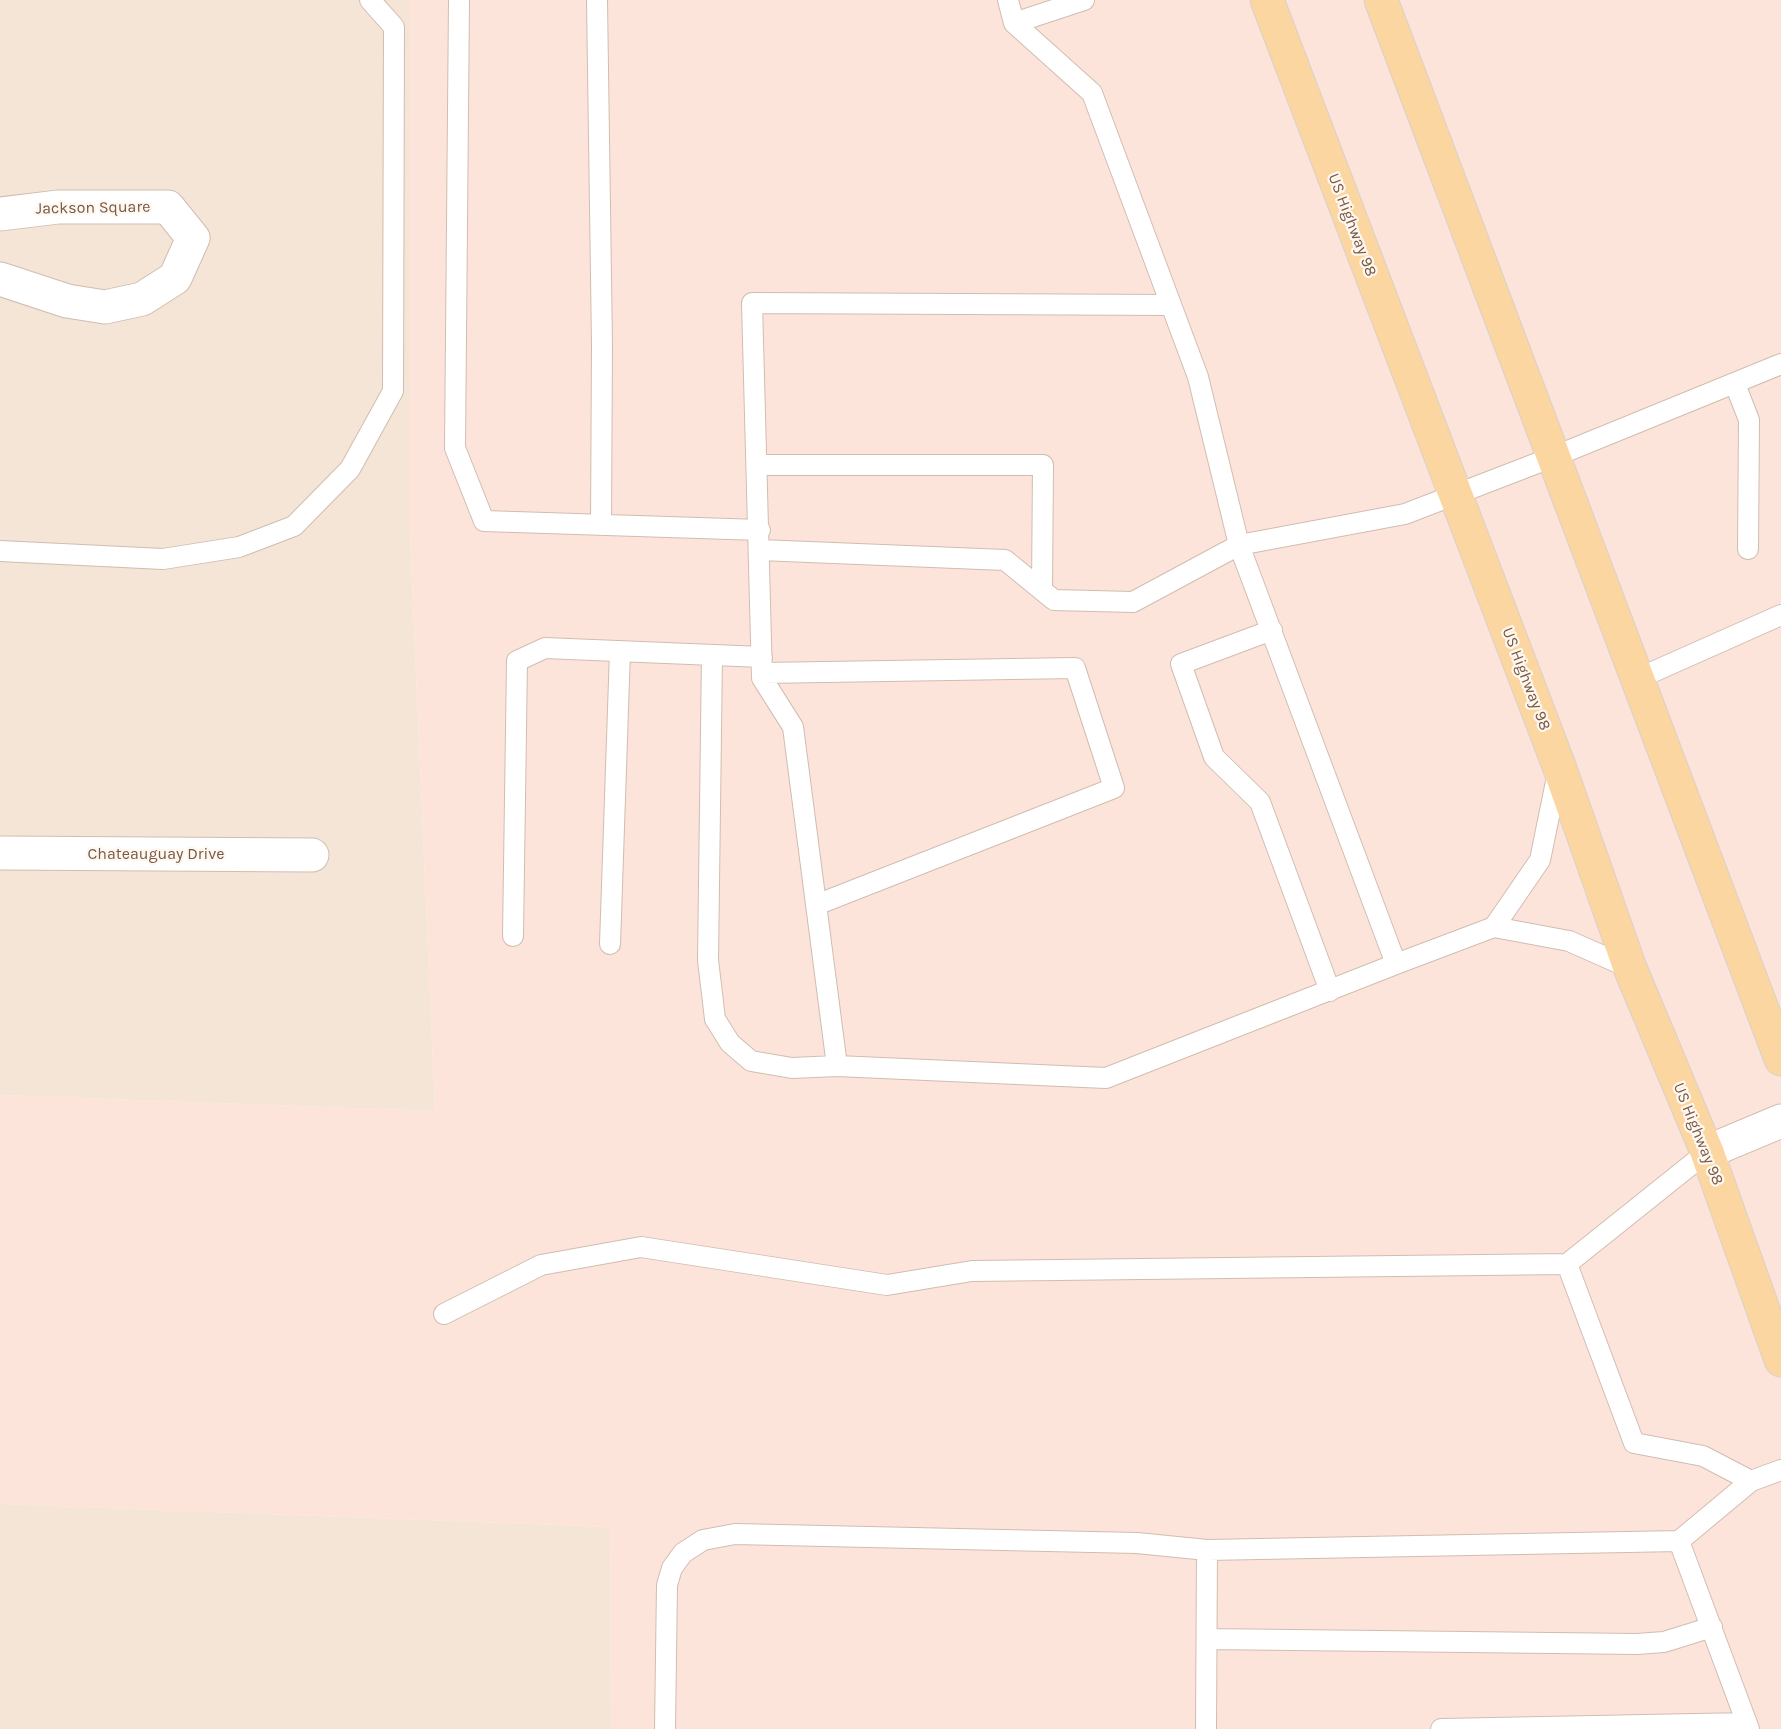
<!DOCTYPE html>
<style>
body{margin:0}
canvas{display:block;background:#fcf3e7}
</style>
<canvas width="1781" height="1729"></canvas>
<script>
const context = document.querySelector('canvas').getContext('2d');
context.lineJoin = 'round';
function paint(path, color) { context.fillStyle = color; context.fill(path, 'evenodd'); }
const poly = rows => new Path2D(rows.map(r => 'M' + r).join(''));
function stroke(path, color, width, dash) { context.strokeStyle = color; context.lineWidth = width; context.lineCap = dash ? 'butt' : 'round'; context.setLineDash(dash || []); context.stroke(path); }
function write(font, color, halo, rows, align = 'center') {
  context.font = font + ' Karla,sans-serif'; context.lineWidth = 4.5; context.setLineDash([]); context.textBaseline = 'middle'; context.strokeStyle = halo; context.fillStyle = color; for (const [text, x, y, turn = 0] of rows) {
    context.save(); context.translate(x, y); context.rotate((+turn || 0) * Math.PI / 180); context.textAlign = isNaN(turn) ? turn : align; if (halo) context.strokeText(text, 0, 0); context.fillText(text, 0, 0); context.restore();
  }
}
const residential = poly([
 [0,0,410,0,410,536,435,1111,0,1095],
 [0,1504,610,1527,611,1729,0,1729]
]);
const commercial = poly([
 [410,0,1781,0,1781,1729,611,1729,610,1527,0,1504,0,1095,435,1111,410,536]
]);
const lane = poly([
 [459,0,455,448,484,521,760,530],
 [597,0,602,345,601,525],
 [1008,0,1014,23,1092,93,1198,377,1239,545,1405,514,1553,457,1781,364],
 [1014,23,1084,0],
 [1171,305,752,303,762,678,793,727,837,1066,1106,1078,1396,964],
 [1735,384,1749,420,1748,549],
 [757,465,1043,465,1042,590],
 [760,550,1005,560,1054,600,1133,602,1239,545,1396,964,1494,927,1569,941,1630,968],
 [0,551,163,559,239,547,294,526,350,469,393,391,394,27,370,0],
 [1272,630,1181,664,1214,757,1260,802,1330,991],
 [712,655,708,960,715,1019,730,1043,751,1061,792,1068,837,1066],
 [762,673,1075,668,1114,788,816,905],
 [1637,679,1781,615],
 [1494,927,1540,860,1558,772],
 [513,936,517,661,545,648,762,657],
 [610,944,620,651],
 [1567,1264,1634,1443,1703,1456,1751,1481],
 [444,1314,541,1265,641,1247,887,1285,972,1271,1567,1264,1707,1152],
 [1679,1541,1749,1729],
 [1207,1639,1637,1644,1664,1642,1712,1627],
 [665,1729,667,1585,672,1568,683,1553,703,1540,735,1534,1137,1543,1207,1550],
 [1206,1729,1207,1550,1679,1541,1751,1481,1781,1470],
 [1441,1729,1747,1723]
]);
const street = poly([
 [0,214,58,207,168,207,193,238,175,278,142,299,105,307,67,301,0,279],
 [0,853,312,855],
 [1707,1152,1781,1121]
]);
const primary = poly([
 [1267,0,1559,766,1630,968,1707,1152,1781,1360],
 [1381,0,1781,1059]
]);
const streetNames = [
 ["Jackson Square",93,208,-1],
 ["US Highway 98",1352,225,69],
 ["US Highway 98",1526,679,69],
 ["Chateauguay Drive",156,854],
 ["US Highway 98",1698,1134,68]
];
paint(residential, '#f4e5d6');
paint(commercial, '#fde4db');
stroke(lane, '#d1bdaf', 22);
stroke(street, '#d1bdaf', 35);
stroke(primary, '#d9d1cd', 35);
stroke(lane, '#fff', 20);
stroke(street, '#fff', 33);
stroke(primary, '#fbd6a0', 33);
write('16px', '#77594b', '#fff8ee', streetNames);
</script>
